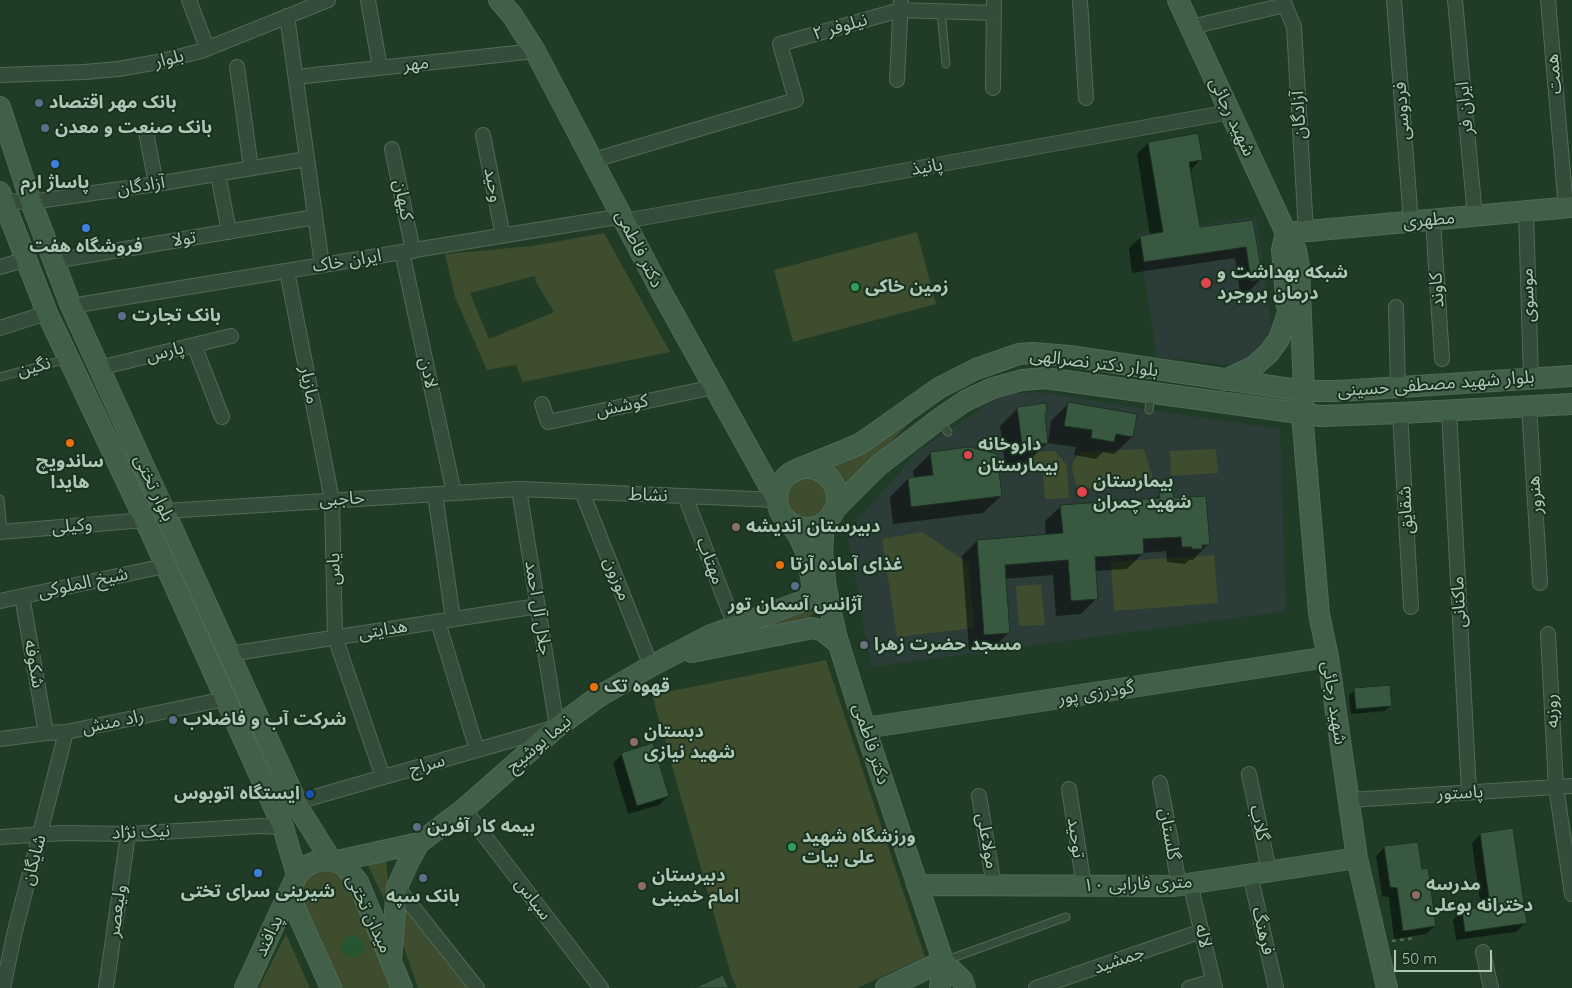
<!DOCTYPE html>
<meta charset="utf-8">
<style>
body{margin:0}
#map{position:relative;width:1572px;height:988px;overflow:hidden;background:#203c26;font-family:Quicksand,sans-serif}
canvas{display:block}
.scale{position:absolute;left:1394px;top:950px;width:98px;height:22px;box-sizing:border-box;border:2px solid #aec8b5;border-top:0;padding-left:6px;font-size:15px;line-height:18px;white-space:nowrap;color:#aec8b5;-webkit-text-stroke:4px #19311f;paint-order:stroke}
</style>
<div id="map">
<canvas width="1572" height="988"></canvas>
<div class="scale">50 m</div>
</div>
<script>
const context = document.querySelector('canvas').getContext('2d');
context.lineJoin = 'round';
function paint(path, color) { context.fillStyle = color; context.fill(path, 'evenodd'); }
const poly = rows => new Path2D(rows.map(r => 'M' + r).join(''));
function stroke(path, color, width, dash) { context.strokeStyle = color; context.lineWidth = width; context.lineCap = dash ? 'butt' : 'round'; context.setLineDash(dash || []); context.stroke(path); }
function write(font, color, halo, rows, align = 'center') {
  context.font = font + ' Quicksand,"Noto Sans Arabic",sans-serif'; context.lineWidth = 4; context.setLineDash([]); context.textBaseline = 'middle'; context.strokeStyle = halo; context.fillStyle = color; for (const [text, x, y, turn = 0] of rows) {
    context.save(); context.translate(x, y); context.rotate((+turn || 0) * Math.PI / 180); context.textAlign = isNaN(turn) ? turn : align; if (halo) context.strokeText(text, 0, 0); context.fillText(text, 0, 0); context.restore();
  }
}
const medical = poly([
 [1256,217,1272,333,1244,366,1157,357,1138,234],
 [1040,392,1149,410,1280,429,1286,611,871,667,847,532,918,451,1004,394]
]);
const green = poly([
 [917,232,936,304,793,342,774,270],
 [604,233,670,352,523,382,516,365,487,370,455,297,445,254,532,246],
 [535,276,536,282,554,312,489,339,470,293],
 [919,414,842,489,828,469],
 [1144,449,1153,479,1077,490,1072,467,1073,461,1081,452],
 [1216,449,1218,473,1171,476,1170,451],
 [1055,451,1067,465,1069,498,1045,499,1043,472,1031,473,1030,452],
 '786 498a20 20 0 1 1 40 0a20 20 0 1 1-40 0Z',
 [922,532,969,564,974,628,897,637,882,539],
 [1214,555,1218,603,1114,611,1111,562],
 [1041,584,1045,625,1019,626,1016,586],
 [818,599,820,601,816,613,810,615,810,620,707,643,810,609,811,612],
 [826,660,925,957,857,988,737,988,731,975,652,695],
 [386,856,390,912,367,863],
 [319,869,335,870,347,880,393,988,342,988,303,901,302,893,303,885,307,878,312,873],
 [403,903,467,988,418,988,396,925],
 [286,934,310,988,259,988]
]);
const water = poly([
 '342 947a11 11 0 1 1 22 0a11 11 0 1 1-22 0Z'
]);
const shadow = poly([
 [1148,143,1201,159,1189,172,1199,229,1252,221,1261,279,1250,290,1240,292,1235,258,1132,273,1129,248,1141,237,1150,235,1137,154],
 [1068,404,1132,437,1114,454,1103,452,1096,459,1074,455,1076,447,1047,443,1029,461,1023,462,1018,467,1006,469,1000,426,1018,408,1043,414,1048,442,1051,421],
 [931,453,1001,496,983,513,893,524,890,497,908,479,914,478,913,471],
 [1160,494,1172,500,1208,544,1193,560,1189,560,1185,564,1167,562,1166,551,1143,553,1127,569,1095,571,1097,598,1081,614,1056,616,1053,575,1004,579,1009,632,993,648,969,650,962,556,977,541,1046,536,1045,521,1061,506,1154,500],
 [1355,690,1391,705,1385,711,1351,714,1349,695],
 [622,754,668,796,659,805,628,814,613,763],
 [1481,834,1525,923,1516,932,1456,940,1453,920,1462,911,1481,908,1472,843],
 [1385,847,1421,871,1435,926,1426,934,1394,939,1389,897,1382,896,1376,856]
]);
const building = poly([
 [1198,133,1203,160,1189,162,1200,227,1253,220,1263,279,1251,281,1246,247,1144,262,1140,236,1163,232,1148,142,1198,133],
 [1068,402,1137,414,1133,437,1116,434,1114,442,1091,438,1092,430,1064,426,1068,402],
 [1046,403,1047,412,1045,414,1048,443,1036,445,1037,450,1023,452,1017,407,1046,403],
 [969,447,997,454,1002,496,911,507,908,478,933,475,930,452,969,447],
 [1173,492,1174,498,1206,496,1210,545,1202,545,1202,549,1192,549,1192,547,1182,547,1181,537,1143,539,1144,554,1095,557,1098,599,1071,601,1068,560,1005,565,1010,633,984,635,977,540,1063,533,1060,505,1160,498,1159,493,1173,492],
 [1390,685,1392,706,1356,709,1354,688,1390,685],
 [653,743,669,796,637,806,621,753,653,743],
 [1513,828,1527,923,1465,932,1462,910,1490,906,1480,833,1513,828],
 [1418,842,1422,869,1428,868,1436,926,1403,931,1397,888,1390,887,1384,846,1418,842],
 [723,975,729,988,694,988,723,975]
]);
const path = poly([
 [1392,941,1416,938]
]);
const lane = poly([
 [941,11,946,64],
 [0,377,67,359],
 [1149,410,1151,393],
 [940,421,948,432],
 [0,499,3,532],
 [947,960,1066,917]
]);
const street = poly([
 [189,0,207,48],
 [368,0,380,68],
 [1080,0,1086,98],
 [1283,0,1294,27,1306,231],
 [1394,0,1411,222],
 [1455,0,1475,216],
 [1548,0,1566,208],
 [287,16,322,265],
 [1191,27,1285,5],
 [237,67,251,168],
 [0,75,84,72,118,69,158,62,201,51,328,0],
 [296,77,535,51],
 [897,80,901,0],
 [993,88,994,0],
 [146,132,156,184],
 [483,135,503,236],
 [392,149,413,251],
 [594,160,796,100,780,44,900,10,994,13],
 [218,174,229,232],
 [0,201,31,202,156,184,307,159],
 [1526,212,1531,378],
 [1433,220,1442,359],
 [625,221,1230,112],
 [402,252,454,493],
 [54,261,315,217],
 [0,267,26,259],
 [287,271,332,500,335,637,383,777],
 [71,306,623,216],
 [1396,307,1398,387],
 [0,328,47,313],
 [194,345,222,417],
 [99,368,231,336],
 [542,404,548,422,714,387],
 [1529,406,1540,583],
 [1449,411,1469,792],
 [1400,413,1411,607],
 [582,492,651,666],
 [435,494,453,619],
 [685,496,735,626],
 [165,511,519,489,777,500],
 [0,532,145,520],
 [22,596,46,733],
 [0,601,165,566],
 [438,622,477,750],
 [1548,634,1556,787,1572,894],
 [229,654,538,606],
 [0,739,46,733,66,732,225,699],
 [1249,774,1269,871],
 [1160,783,1179,885],
 [1069,789,1084,886],
 [979,796,994,886],
 [1349,800,1572,786],
 [297,802,557,727,519,489],
 [464,809,601,988],
 [0,837,63,833,128,834,260,826,283,827],
 [1250,874,1276,988],
 [1190,883,1215,988],
 [397,887,477,988],
 [1483,952,1491,988],
 [3,988,14,935,66,732],
 [106,988,128,834],
 [1036,988,1202,931],
 [1189,988,1213,981]
]);
const secondary = poly([
 [499,0,512,15,535,51,662,293,777,500],
 [1178,0,1286,233,1296,250,1299,267,1304,391,1302,414,1319,614,1328,657,1357,858,1387,988],
 [0,107,31,202,71,306,301,812,331,860],
 [0,192,47,313,153,537,283,827,297,875],
 [1286,233,1572,207],
 [1286,233,1282,250,1287,306],
 [1225,380,1253,367,1269,353,1279,339,1287,316],
 '777 498a30 30 0 1 1 60 0a30 30 0 1 1-60 0Z',
 [796,470,860,444,939,388,976,369,1019,354,1033,353,1069,356,1304,391,1339,391,1572,376],
 [834,510,879,465,939,419,965,401,993,388,1022,380,1045,378,1321,416,1400,413,1572,404],
 [824,522,822,551,826,588,836,635,865,728,943,961,940,988],
 [692,652,813,628,823,631,839,644],
 [865,728,1328,657],
 [337,861,419,843],
 [917,885,1174,886,1357,858],
 [391,960,397,887,409,861,419,843,464,809,557,727,598,697,651,666,711,635,803,601,810,596,812,582,806,552,799,536,788,521],
 [943,961,962,980,965,988],
 [245,988,292,886],
 [331,988,295,908,292,895,293,884,297,875,306,866,317,861,331,860,344,865,358,882,402,988],
 [886,988,943,961]
]);
const markers = [
 [39,103,5,"#5c6f8a"],
 [45,128,5,"#5c6f8a"],
 [55,164,5,"#3f7fe0"],
 [86,228,5,"#3f7fe0"],
 [1206,283,6,"#e0444e"],
 [855,287,5,"#2e9e5b"],
 [122,316,5,"#5c6f8a"],
 [70,443,5,"#e8710a"],
 [968,455,5,"#e0444e"],
 [1082,492,6,"#e0444e"],
 [736,527,5,"#8d6e63"],
 [780,565,5,"#e8710a"],
 [795,586,5,"#5c6f8a"],
 [864,645,5,"#6b7280"],
 [594,687,5,"#e8710a"],
 [173,720,5,"#5c6f8a"],
 [634,742,5,"#8d6e63"],
 [310,794,5,"#1a4fb4"],
 [417,827,5,"#5c6f8a"],
 [792,847,5,"#2e9e5b"],
 [258,873,5,"#3f7fe0"],
 [423,878,5,"#5c6f8a"],
 [642,886,5,"#8d6e63"],
 [1416,895,5,"#8d6e63"]
];
const streetNames = [
 ["نیلوفر ۲",840,27,-16],
 ["بلوار",169,59,-14],
 ["مهر",416,64,-6],
 ["همت",1554,74,-95],
 ["ایران فر",1465,108,-95],
 ["فردوسی",1402,111,-94],
 ["آزادگان",1299,115,-93],
 ["شهید رجائی",1232,117,65],
 ["پانیذ",927,167,-10],
 ["وحید",493,185,79],
 ["آزادگان",141,186,-9],
 ["کیهان",403,200,79],
 ["مطهری",1429,220,-5],
 ["تولا",184,239,-9],
 ["دکتر فاطمی",639,249,63],
 ["ایران خاک",347,261,-9],
 ["کاوند",1437,290,-94],
 ["موسوی",1528,295,-92],
 ["پارس",165,352,-14],
 ["بلوار دکتر نصرالهی",1094,363,7],
 ["نگین",34,367,-15],
 ["لادن",428,373,78],
 ["بلوار شهید مصطفی حسینی",1436,384,-4],
 ["مازیار",309,385,79],
 ["کوشش",622,406,-12],
 ["بلوار تختی",154,488,65],
 ["نشاط",648,495,2],
 ["هنرور",1535,495,-94],
 ["حاجبی",342,499,-3],
 ["شقایق",1406,510,-93],
 ["وکیلی",72,526,-5],
 ["مهتاب",710,561,69],
 ["یاس",334,569,-91],
 ["موزون",617,579,68],
 ["شیخ الملوکی",83,583,-12],
 ["ماکنانی",1459,602,-93],
 ["جلال آل احمد",538,608,81],
 ["هدایتی",383,630,-9],
 ["شکوفه",34,664,80],
 ["گودرزی پور",1096,693,-9],
 ["شهید رجائی",1334,703,81],
 ["روزبه",1552,711,-93],
 ["راد منش",113,722,-12],
 ["نیما یوشیج",539,744,-40],
 ["دکتر فاطمی",871,744,72],
 ["سراج",427,765,-16],
 ["پاستور",1460,793,-3],
 ["گلاب",1259,823,78],
 ["نیک نژاد",141,832,-2],
 ["گلستان",1169,834,80],
 ["توحید",1076,838,82],
 ["مولاعلی",987,841,80],
 ["شایگان",34,860,-75],
 ["۱۰ متری فارابی",1138,884,-2],
 ["سپاس",533,899,53],
 ["ولیعصر",117,911,-82],
 ["میدان تختی",369,914,65],
 ["فرهنگ",1263,931,77],
 ["پدافند",269,936,-65],
 ["لاله",1203,936,77],
 ["جمشید",1119,960,-19]
];
const poiNames = [
 ["بانک مهر اقتصاد",49,103],
 ["بانک صنعت و معدن",55,128],
 ["پاساژ ارم",55,183,"center"],
 ["فروشگاه هفت",86,247,"center"],
 ["شبکه بهداشت و",1217,273],
 ["درمان بروجرد",1217,294],
 ["زمین خاکی",865,287],
 ["بانک تجارت",132,316],
 ["داروخانه",978,445],
 ["بیمارستان",978,466],
 ["ساندویچ",70,462,"center"],
 ["هایدا",70,483,"center"],
 ["بیمارستان",1093,482],
 ["شهید چمران",1093,503],
 ["دبیرستان اندیشه",746,527],
 ["غذای آماده آرتا",790,565],
 ["آژانس آسمان تور",795,605,"center"],
 ["مسجد حضرت زهرا",874,645],
 ["قهوه تک",604,687],
 ["شرکت آب و فاضلاب",183,720],
 ["دبستان",644,732],
 ["شهید نیازی",644,753],
 ["ایستگاه اتوبوس",300,794,"right"],
 ["بیمه کار آفرین",427,827],
 ["ورزشگاه شهید",802,837],
 ["علی بیات",802,858],
 ["دبیرستان",652,876],
 ["امام خمینی",652,897],
 ["مدرسه",1426,885],
 ["دخترانه بوعلی",1426,906],
 ["شیرینی سرای تختی",258,892,"center"],
 ["بانک سپه",423,897,"center"]
];
paint(medical, '#2c3d39');
paint(green, '#3d4d2e');
paint(water, '#265531');
paint(shadow, '#0007');
paint(building, '#385940');
stroke(building, '#1b3321', 1);
stroke(lane, '#516a57', 9);
stroke(street, '#516a57', 16);
stroke(secondary, '#516a57', 22);
stroke(path, '#556a50', 2.5, [4, 4]);
stroke(lane, '#344c39', 7);
stroke(street, '#344c39', 14);
stroke(secondary, '#415f49', 20);
for (const [x, y, r, color] of markers) { const dot = new Path2D(); dot.arc(x, y, r, 0, 2 * Math.PI); context.fillStyle = color; context.fill(dot); stroke(dot, '#19311f', 2); }
write('18px', '#aec8b5', '#19311f', streetNames);
write('bold 18px', '#aec8b5', '#19311f', poiNames, 'left');
</script>
